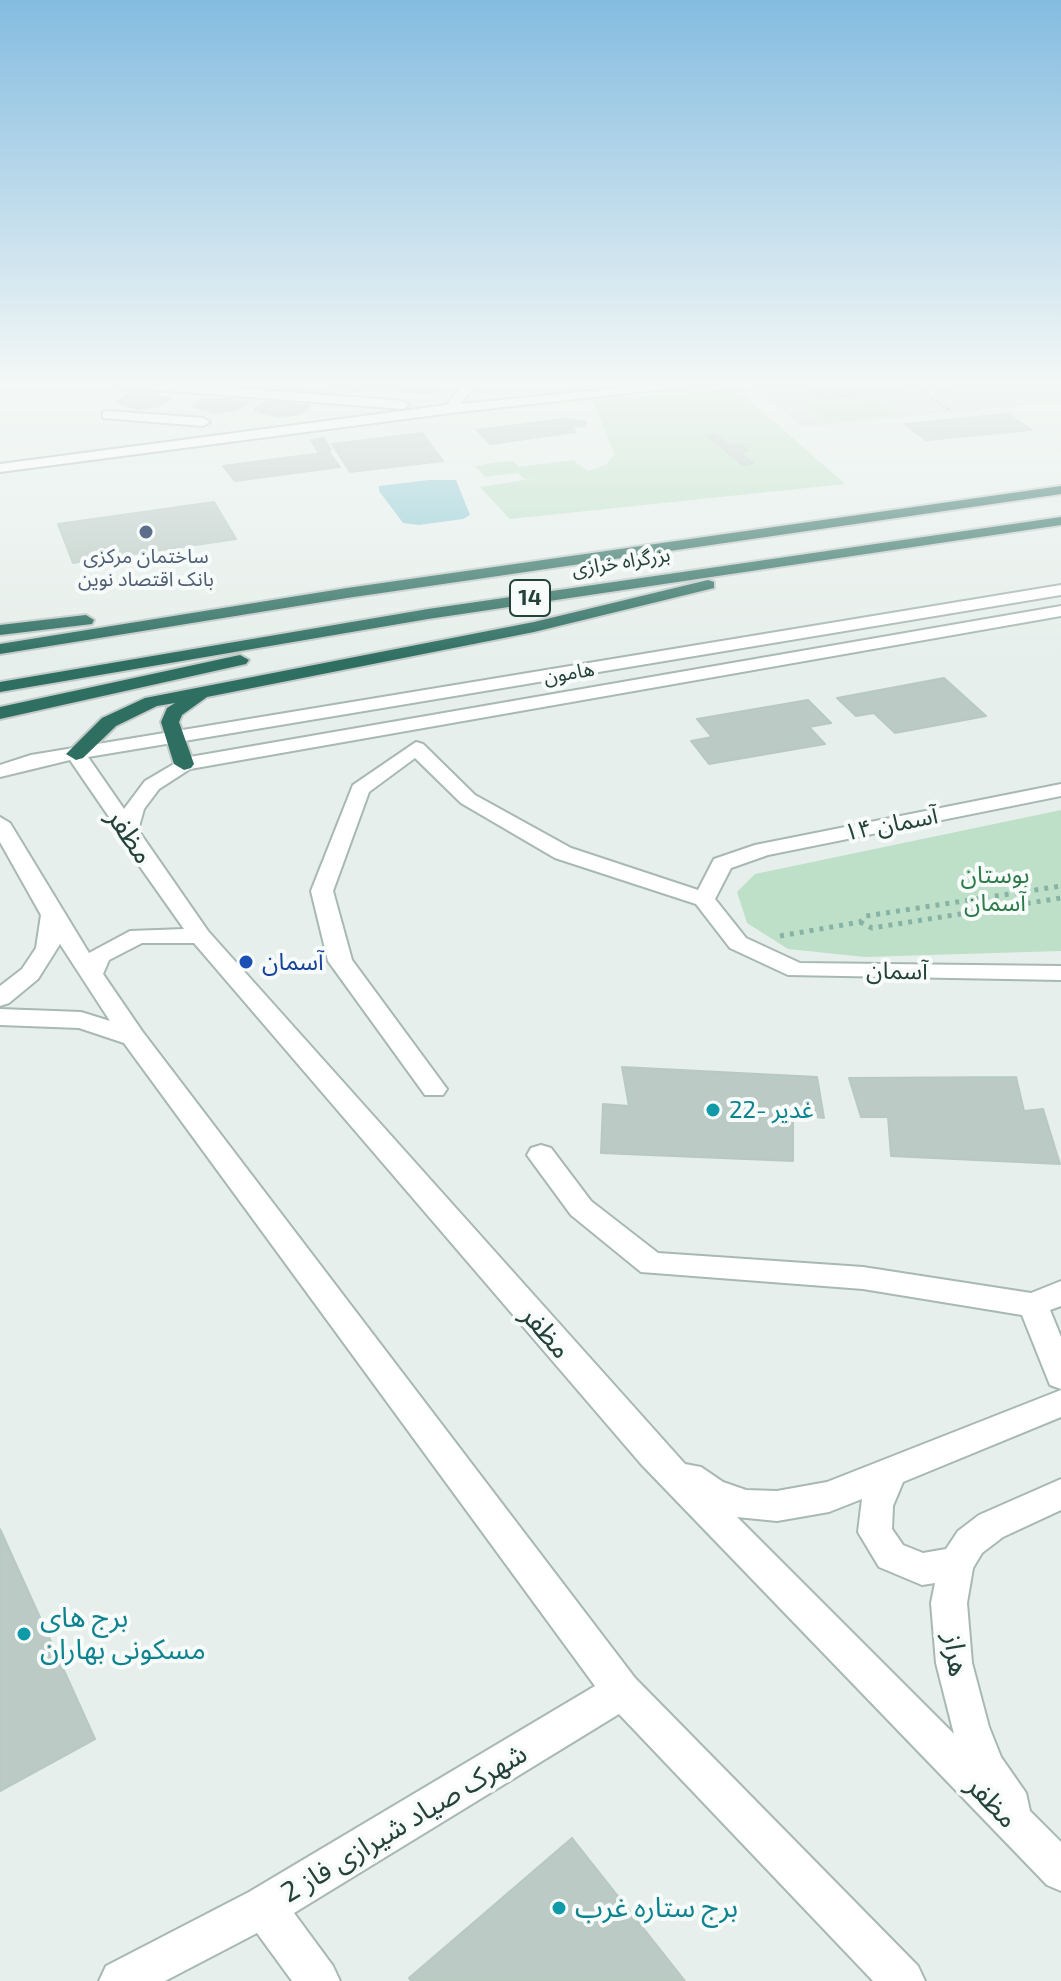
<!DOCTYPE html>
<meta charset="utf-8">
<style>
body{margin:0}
canvas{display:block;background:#e6efeb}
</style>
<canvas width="1061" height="1981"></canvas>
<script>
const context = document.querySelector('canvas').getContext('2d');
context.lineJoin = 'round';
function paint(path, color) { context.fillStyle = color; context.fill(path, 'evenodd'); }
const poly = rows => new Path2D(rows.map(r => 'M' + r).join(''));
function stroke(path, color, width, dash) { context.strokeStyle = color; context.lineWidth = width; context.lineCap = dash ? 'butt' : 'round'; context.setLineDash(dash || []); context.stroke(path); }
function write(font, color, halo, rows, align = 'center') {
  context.font = font + ' "Exo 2","Noto Sans Arabic",sans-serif'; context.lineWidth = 8; context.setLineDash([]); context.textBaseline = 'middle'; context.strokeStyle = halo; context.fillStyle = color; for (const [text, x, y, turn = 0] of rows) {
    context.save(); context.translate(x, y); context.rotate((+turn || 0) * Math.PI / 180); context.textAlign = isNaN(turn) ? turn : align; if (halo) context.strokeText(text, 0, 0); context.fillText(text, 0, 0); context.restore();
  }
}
const built = poly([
 [776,382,910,382,937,401,915,382,1061,382,1061,402,803,427,750,385]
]);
const green = poly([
 [736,388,845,484,510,519,480,487,537,478,524,479,518,473,485,477,475,466,492,463,513,461,519,467,573,460,588,471,606,465,614,454,593,400],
 [875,400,896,415,825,422,806,406],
 [1061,810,1061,951,865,957,788,949,747,923,737,892,755,874]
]);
const water = poly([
 [429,480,456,480,470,515,463,519,419,525,403,523,379,491,379,486]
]);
const building = poly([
 [336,382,377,382,384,383,376,390,356,391,331,387,336,382],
 [395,382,429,382,439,386,432,393,423,394,386,389,395,382],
 [801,382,910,382,920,389,822,399,801,382],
 [922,382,1031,382,935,392,922,382],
 [157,394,154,396,171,398,160,406,138,409,116,402,126,395,157,394],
 [202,399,233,399,231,400,248,403,237,410,216,413,193,406,202,399],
 [264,402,294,402,292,404,310,406,300,414,278,417,254,410,264,402],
 [1008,414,1032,430,926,440,904,424,1008,414],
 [564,419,586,422,585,426,571,427,576,432,490,444,477,430,564,419],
 [422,433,443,461,350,472,332,444,422,433],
 [716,435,729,446,741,445,748,451,738,452,753,463,743,465,708,436,716,435],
 [324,438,331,450,318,452,311,440,324,438],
 [329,452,340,467,235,481,223,466,329,452],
 [214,502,236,539,73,563,58,524,214,502],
 [944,678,986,716,895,733,874,713,856,716,837,698,944,678],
 [808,700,831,723,809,727,825,744,709,764,691,741,712,737,697,719,808,700],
 [622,1067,817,1077,824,1118,793,1114,793,1161,601,1153,603,1104,629,1106,622,1067],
 [1016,1077,1024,1111,1043,1109,1060,1164,891,1156,888,1117,861,1117,849,1078,1016,1077],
 [0,1529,95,1739,0,1791,0,1529],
 [572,1838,685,1981,411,1981,409,1978,572,1838]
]);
const pathFar1 = poly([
 [911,382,952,412]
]);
const path = poly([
 [860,922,872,928,1061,898],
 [780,936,860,922,866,916,1061,886]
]);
const minor = poly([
 [159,382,403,401,409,405,403,409,120,387,114,383,159,382],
 [465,382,478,382,461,404,681,382,728,382,451,413,0,472,0,464,447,405,465,382],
 [108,411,203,418,210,422,203,426,103,418,103,412,108,411],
 [1061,585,1061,595,88,757,124,809,145,781,184,758,1061,606,1061,616,190,769,159,789,144,809,138,830,208,931,685,1464,701,1467,723,1482,746,1490,777,1491,827,1482,1061,1390,1061,1417,903,1482,893,1506,892,1529,903,1545,923,1553,946,1549,958,1531,979,1515,1061,1479,1061,1510,1003,1537,982,1553,973,1568,967,1603,972,1663,989,1727,1001,1757,1026,1793,1030,1811,1061,1842,1061,1891,1047,1885,641,1464,194,943,142,943,109,960,103,974,142,1031,635,1678,918,1966,925,1981,873,1981,619,1714,294,1913,333,1966,340,1981,292,1981,257,1933,165,1981,99,1981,106,1966,249,1892,595,1686,124,1043,79,1028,0,1025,0,1009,81,1012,110,1021,60,944,38,979,9,1003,0,1006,0,986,22,969,36,948,41,915,0,842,0,817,10,823,89,953,130,931,184,929,117,834,118,830,70,760,0,777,0,765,31,755,1061,585],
 [862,1499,858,1532,879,1567,922,1585,935,1583,931,1603,936,1663,954,1734,737,1517,777,1521,829,1512,862,1499],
 [416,742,423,744,475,795,571,848,698,890,714,859,755,845,1061,784,1061,796,768,855,731,868,715,899,746,938,800,963,1061,966,1061,980,788,975,730,948,696,904,555,858,461,803,415,758,369,792,333,891,352,960,447,1089,443,1095,425,1095,328,961,311,891,353,785,416,742],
 [541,1145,551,1148,591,1201,658,1253,863,1267,1031,1293,1061,1281,1061,1306,1050,1310,1061,1337,1061,1389,1050,1385,1022,1315,863,1289,641,1272,571,1215,527,1155,531,1148,541,1145]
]);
const highway = poly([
 [1061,486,1061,494,347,598,0,654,0,644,347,588,1061,486],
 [1061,517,1061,525,428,619,0,692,0,682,428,609,1061,517],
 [708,580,714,582,714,588,534,632,207,697,182,715,179,722,194,764,191,768,184,770,174,764,161,722,167,708,175,703,157,706,116,726,83,758,76,760,66,754,102,718,145,698,534,622,708,580],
 [86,615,94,620,92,624,0,635,0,625,86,615],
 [240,655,249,660,246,664,0,719,0,707,240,655]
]);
const markers = [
 [146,532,8,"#5c6f8a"],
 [246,962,8,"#1a4fb4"],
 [713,1110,8,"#0f9aa8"],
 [24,1634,8,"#0f9aa8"],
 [559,1908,8,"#0f9aa8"]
];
const farServicenames = [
 ["ساختمان مرکزی",146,556],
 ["بانک اقتصاد نوین",146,579]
];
const farStreetnames = [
 ["بزرگراه خرازی",621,562,-9],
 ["هامون",569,673,-10]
];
const shields = [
 [530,598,40]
];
const shieldNames = [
 ["14",530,598]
];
const streetNames = [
 ["آسمان ۱۴",891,824,-11],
 ["آسمان",897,971,1]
];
const parkNames = [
 ["بوستان",995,875],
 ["آسمان",995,903]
];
const transitNames = [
 ["آسمان",262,962]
];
const cultureNames = [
 ["22- غدیر",729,1110]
];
const nearStreetnames = [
 ["مظفر",130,836,56],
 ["مظفر",546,1332,49],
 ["هراز",956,1655,82],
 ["مظفر",992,1802,46],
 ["شهرک صیاد شیرازی فاز 2",404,1823,-31]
];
const nearCulturenames = [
 ["برج های",40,1618],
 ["مسکونی بهاران",40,1650],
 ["برج ستاره غرب",575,1908]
];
paint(built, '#d4dfda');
paint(green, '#bfe0c8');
paint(water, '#8ec9d4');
paint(building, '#bbcac4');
stroke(building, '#b8c9c2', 2);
stroke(minor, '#a8b8b2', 4);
stroke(highway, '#c2cac8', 4);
stroke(pathFar1, '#86b3a5', 3, [2, 3]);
stroke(path, '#86b3a5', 5, [4, 6]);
paint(minor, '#fff');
paint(highway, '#2f6f62');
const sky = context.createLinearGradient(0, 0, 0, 660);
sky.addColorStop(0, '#84bce0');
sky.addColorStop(0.58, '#f4f8f6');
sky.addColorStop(1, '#f4f8f600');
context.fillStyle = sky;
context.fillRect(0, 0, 1061, 660);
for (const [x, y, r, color] of markers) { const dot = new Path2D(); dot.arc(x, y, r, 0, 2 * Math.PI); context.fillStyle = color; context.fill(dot); stroke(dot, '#f7fbf9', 3); }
write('20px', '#4e5e75', '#f7fbf9', farServicenames);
write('20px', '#24423a', '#f7fbf9', farStreetnames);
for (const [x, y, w] of shields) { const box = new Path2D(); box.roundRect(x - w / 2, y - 18, w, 36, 6); context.fillStyle = '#f7fbf9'; context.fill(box); stroke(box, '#24423a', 2); }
write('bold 22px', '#24423a', null, shieldNames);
write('24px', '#24423a', '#f7fbf9', streetNames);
write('24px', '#2d7a4b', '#f7fbf9', parkNames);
write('24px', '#164399', '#f7fbf9', transitNames, 'left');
write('24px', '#0d838f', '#f7fbf9', cultureNames, 'left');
write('28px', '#24423a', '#f7fbf9', nearStreetnames);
write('28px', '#0d838f', '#f7fbf9', nearCulturenames, 'left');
</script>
